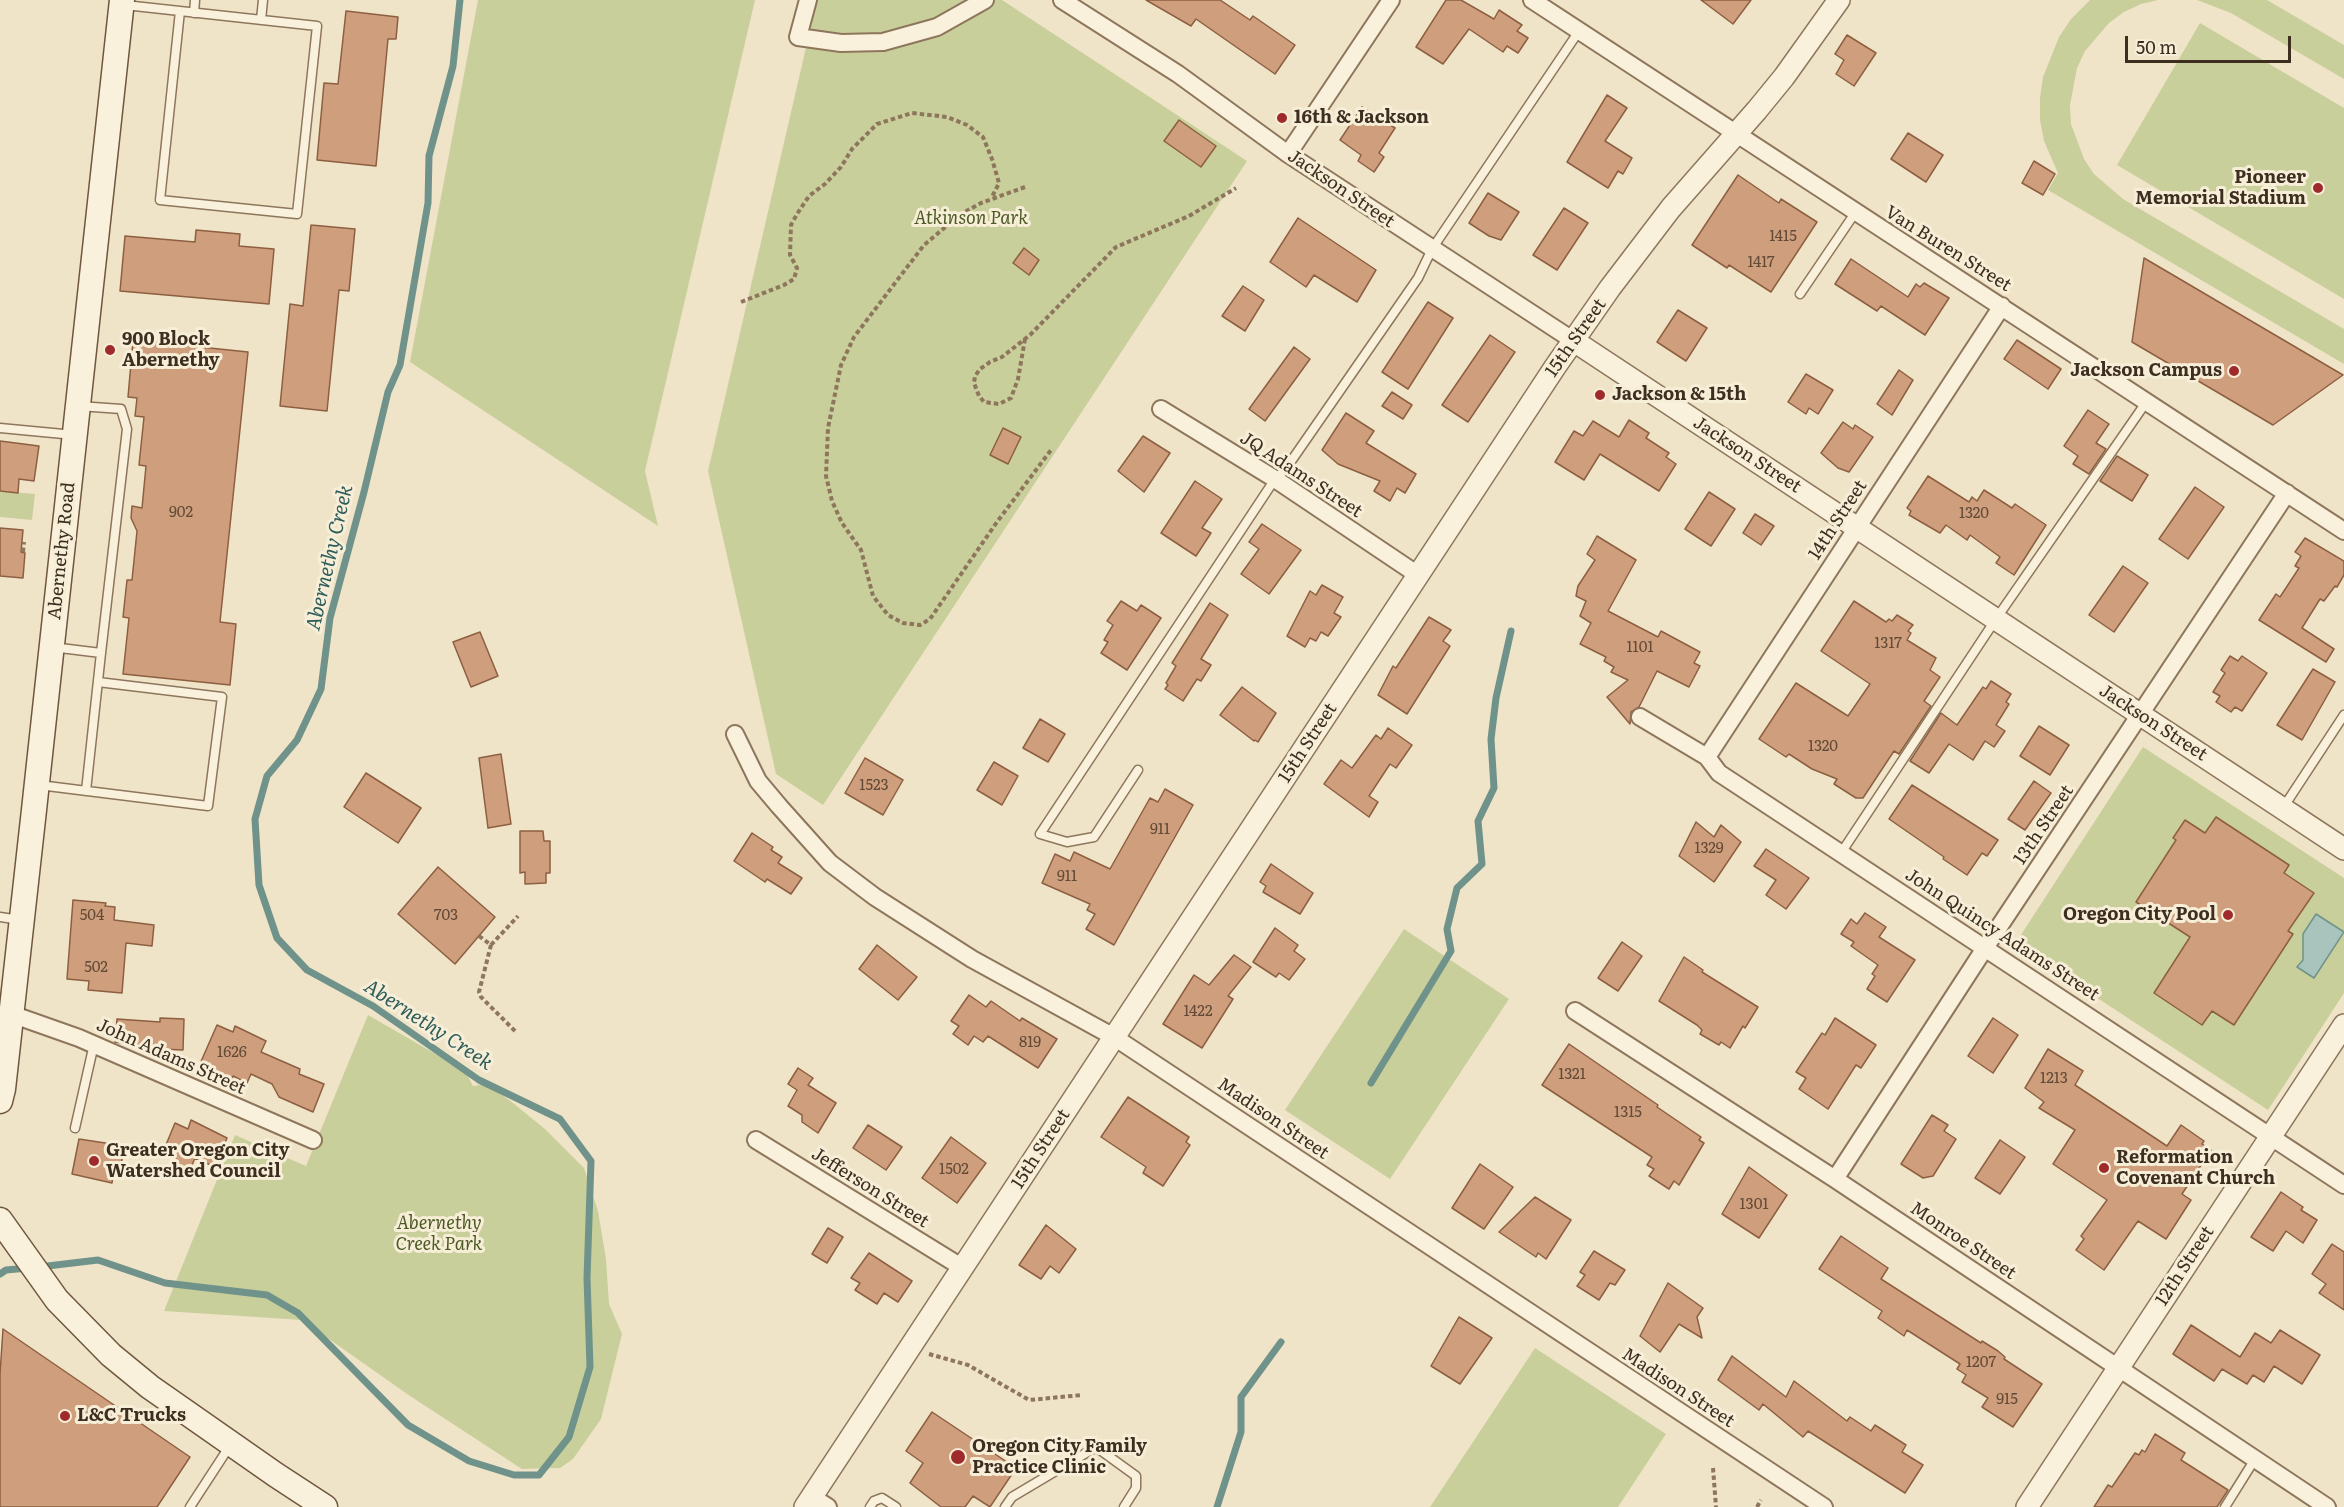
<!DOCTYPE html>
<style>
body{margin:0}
#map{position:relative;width:2344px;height:1507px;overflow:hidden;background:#f0e4c8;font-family:Literata,serif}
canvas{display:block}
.scale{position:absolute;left:2125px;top:36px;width:166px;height:27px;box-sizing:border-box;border:3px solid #3d2e20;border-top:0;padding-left:8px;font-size:18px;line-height:21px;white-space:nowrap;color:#3d2e20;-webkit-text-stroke:4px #f7eed8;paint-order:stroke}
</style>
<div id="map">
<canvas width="2344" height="1507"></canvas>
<div class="scale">50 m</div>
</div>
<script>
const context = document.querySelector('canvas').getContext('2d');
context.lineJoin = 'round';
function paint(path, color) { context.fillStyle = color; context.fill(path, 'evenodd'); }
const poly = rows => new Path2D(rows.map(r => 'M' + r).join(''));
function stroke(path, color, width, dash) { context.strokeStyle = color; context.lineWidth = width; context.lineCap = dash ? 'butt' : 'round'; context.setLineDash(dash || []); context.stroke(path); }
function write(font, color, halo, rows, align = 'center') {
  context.font = font + ' Literata,serif'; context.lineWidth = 6; context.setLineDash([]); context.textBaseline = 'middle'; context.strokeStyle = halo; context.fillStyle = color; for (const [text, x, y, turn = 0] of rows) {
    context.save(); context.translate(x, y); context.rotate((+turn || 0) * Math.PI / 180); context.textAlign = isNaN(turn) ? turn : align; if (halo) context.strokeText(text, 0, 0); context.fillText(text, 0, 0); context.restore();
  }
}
const green = poly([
 [478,0,755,0,645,471,658,526,410,362],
 [817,0,1002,0,1247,161,823,805,776,774,708,471],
 [2090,0,2158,0,2141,4,2124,12,2109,23,2085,51,2077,68,2070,105,2071,124,2084,159,2094,174,2123,199,2344,329,2344,364,2048,190,2058,173,2044,141,2040,120,2040,98,2043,77,2059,37,2071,19],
 [2197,0,2267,0,2344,45,2344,79,2231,13],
 [2200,23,2344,108,2344,299,2117,165],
 [0,491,35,494,32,520,0,517],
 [2143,747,2344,878,2344,993,2268,1110,2015,944],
 [1404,929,1509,999,1390,1179,1285,1110],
 [368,1015,465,1071,473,1086,486,1084,513,1103,545,1129,584,1168,598,1211,606,1259,609,1304,622,1334,601,1419,573,1459,560,1468,522,1469,410,1396,302,1320,164,1311,235,1135,306,1166],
 [1535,1348,1666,1434,1618,1507,1430,1507]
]);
const water = poly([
 [2316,914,2344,932,2314,978,2297,967,2303,960,2303,934,2316,914]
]);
const stream = poly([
 [1371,1083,1451,951,1447,929,1457,888,1482,864,1478,821,1494,788,1491,739,1496,698,1511,631],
 [39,1267,98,1260,165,1283,267,1295,298,1313,408,1425,469,1461,514,1475,539,1475,569,1437,590,1367,587,1278,591,1161,560,1119,479,1080,373,1006,307,970,277,938,259,885,255,819,267,776,297,740,321,689,330,618,364,492,388,392,400,365,428,203,429,156,453,66,460,0],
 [0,1274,6,1270,28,1268],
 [1217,1507,1241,1432,1241,1397,1281,1342]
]);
const building = poly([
 [1146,0,1220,0,1250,20,1253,16,1295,45,1275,74,1196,19,1191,26,1146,0],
 [1446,0,1461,0,1494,19,1499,10,1522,25,1517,31,1528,38,1518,53,1507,46,1503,52,1469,29,1443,64,1416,47,1446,0],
 [1701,0,1751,0,1733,24,1701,0],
 [346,11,398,17,396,39,388,39,376,166,317,160,324,83,338,84,346,11],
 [1847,35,1876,53,1854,86,1836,74,1844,60,1835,54,1847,35],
 [1607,95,1627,108,1605,141,1632,158,1623,174,1618,171,1608,188,1567,162,1607,95],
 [1362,107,1395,128,1379,153,1384,157,1374,172,1358,161,1361,155,1340,140,1362,107],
 [1179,120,1216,146,1201,167,1164,141,1179,120],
 [1908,133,1943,155,1926,182,1891,159,1908,133],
 [2034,161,2055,174,2043,195,2022,183,2034,161],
 [1738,175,1779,203,1781,199,1817,222,1771,292,1729,265,1727,268,1692,245,1738,175],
 [1488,193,1519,212,1501,240,1489,236,1469,223,1488,193],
 [1564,208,1588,223,1557,270,1533,255,1564,208],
 [1298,218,1376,270,1357,302,1314,275,1306,287,1270,262,1298,218],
 [311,225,355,229,349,291,339,290,327,411,280,406,290,304,303,306,311,225],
 [196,230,240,234,239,246,274,249,269,304,120,291,125,236,195,242,196,230],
 [1024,248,1039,260,1029,275,1013,263,1024,248],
 [2144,258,2343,375,2273,425,2132,342,2144,258],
 [1851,259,1908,297,1916,284,1920,287,1924,283,1949,298,1925,335,1881,306,1877,311,1835,284,1851,259],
 [1243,286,1264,300,1245,331,1222,316,1243,286],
 [1428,302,1453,318,1408,389,1382,372,1428,302],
 [1678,310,1707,328,1686,361,1657,342,1678,310],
 [1490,335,1515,352,1468,422,1442,405,1490,335],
 [133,340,248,352,220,622,236,624,230,685,123,674,129,618,123,617,127,580,132,580,137,531,131,518,132,506,142,508,146,466,139,465,144,417,135,416,137,398,128,397,133,340],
 [2017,340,2061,369,2048,389,2004,359,2017,340],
 [1294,347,1310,359,1265,421,1249,409,1294,347],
 [1899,370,1913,380,1892,415,1877,404,1899,370],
 [1806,374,1833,390,1818,414,1809,408,1806,414,1788,402,1806,374],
 [1392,392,1412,405,1403,419,1382,406,1392,392],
 [2088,410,2109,424,2096,443,2106,449,2089,474,2073,464,2078,456,2064,446,2088,410],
 [1346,413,1374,431,1366,443,1416,474,1405,493,1397,488,1390,501,1374,491,1380,481,1338,464,1322,450,1346,413],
 [1629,420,1649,433,1646,438,1669,453,1666,457,1676,464,1659,491,1600,454,1584,480,1555,462,1574,431,1583,436,1593,421,1619,437,1629,420],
 [1843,422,1853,429,1855,425,1873,437,1849,472,1838,468,1821,453,1843,422],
 [1003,428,1021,437,1008,464,990,455,1003,428],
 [1143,436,1170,453,1144,492,1118,471,1143,436],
 [0,441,39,446,34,481,19,479,18,493,0,491,0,441],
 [2117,456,2148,475,2132,501,2100,481,2117,456],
 [1928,476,1969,502,1972,497,1977,501,1984,490,2012,508,2015,504,2046,525,2014,575,1996,563,2000,557,1970,535,1967,540,1946,525,1940,533,1909,515,1911,511,1907,508,1928,476],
 [1195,481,1222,499,1202,528,1211,533,1196,556,1161,533,1195,481],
 [2195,487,2224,507,2188,559,2159,539,2195,487],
 [1709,492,1735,509,1711,546,1685,529,1709,492],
 [1755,514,1774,526,1761,545,1743,533,1755,514],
 [1262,524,1301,550,1269,594,1241,574,1259,549,1249,542,1262,524],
 [0,528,23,530,21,552,25,553,23,578,0,576,0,528],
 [1597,536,1636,560,1608,611,1658,637,1661,631,1700,652,1694,663,1700,666,1689,687,1657,671,1639,707,1631,712,1630,724,1607,697,1628,680,1611,672,1614,667,1604,661,1606,657,1580,644,1591,623,1580,616,1586,601,1576,596,1578,586,1595,560,1587,554,1597,536],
 [2305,538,2344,561,2344,575,2337,587,2335,586,2324,601,2320,599,2302,628,2334,649,2326,662,2259,620,2276,594,2280,597,2299,568,2295,566,2301,556,2295,552,2305,538],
 [2123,566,2148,583,2114,632,2089,615,2123,566],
 [1322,585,1343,597,1334,613,1341,617,1328,636,1321,632,1316,641,1310,638,1305,647,1287,636,1310,591,1316,595,1322,585],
 [1121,601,1137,611,1141,605,1161,618,1127,670,1101,653,1108,642,1104,640,1113,625,1107,621,1121,601],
 [1854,601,1886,622,1889,619,1892,621,1897,615,1913,625,1908,631,1911,633,1907,640,1936,658,1930,670,1940,677,1924,701,1931,706,1899,754,1894,751,1863,798,1856,798,1834,784,1837,779,1812,769,1789,754,1786,757,1759,739,1796,683,1848,716,1870,684,1821,651,1854,601],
 [1210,603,1228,615,1201,659,1211,665,1201,681,1197,679,1183,701,1165,689,1168,685,1166,683,1176,666,1172,663,1210,603],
 [1429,617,1451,630,1443,641,1450,646,1407,714,1378,695,1393,666,1396,668,1429,617],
 [480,632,498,676,471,687,453,642,480,632],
 [2230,656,2238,661,2242,656,2267,673,2242,711,2235,707,2231,712,2216,702,2220,696,2213,692,2225,673,2221,670,2230,656],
 [2313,669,2335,682,2302,740,2277,725,2313,669],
 [1991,681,2011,694,2006,702,2009,704,1996,725,2005,731,1994,747,1985,741,1973,760,1949,744,1929,773,1910,761,1941,713,1957,725,1983,687,1986,689,1991,681],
 [1242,687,1276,713,1258,742,1255,740,1254,741,1220,715,1242,687],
 [1040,719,1065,734,1048,762,1023,748,1040,719],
 [2039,726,2069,745,2050,775,2020,756,2039,726],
 [1388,728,1412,745,1396,768,1390,764,1369,796,1378,802,1369,817,1324,784,1341,760,1352,768,1376,735,1381,739,1388,728],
 [501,754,511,824,488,828,479,758,501,754],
 [865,758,903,780,883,815,845,793,865,758],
 [994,762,1018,776,1002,805,977,790,994,762],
 [366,773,421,808,398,843,344,807,366,773],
 [2034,781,2051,793,2025,830,2008,819,2034,781],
 [1912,785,1998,840,1987,856,1982,853,1967,875,1943,859,1944,857,1889,819,1912,785],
 [1165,789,1193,805,1114,945,1086,929,1095,914,1087,910,1090,904,1042,883,1055,854,1070,861,1074,852,1110,869,1150,798,1158,802,1165,789],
 [2216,817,2289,865,2284,873,2314,893,2288,931,2293,934,2234,1025,2212,1011,2202,1025,2154,993,2190,937,2136,902,2176,840,2173,838,2185,820,2205,833,2216,817],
 [1696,822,1714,837,1721,825,1741,842,1714,882,1679,856,1696,822],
 [520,831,543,831,544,841,550,841,550,873,546,873,546,883,525,884,525,872,520,873,520,831],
 [752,833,773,847,771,850,782,857,778,863,802,878,791,894,767,879,765,882,734,861,752,833],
 [1766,849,1809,878,1786,909,1766,895,1776,880,1754,866,1766,849],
 [1271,864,1313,893,1300,914,1263,892,1266,886,1260,882,1271,864],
 [438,867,495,917,455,964,398,914,438,867],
 [73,900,106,903,105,906,115,907,114,920,154,925,152,946,126,943,122,993,88,990,89,981,67,979,73,900],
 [1865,913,1886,927,1879,937,1915,960,1887,1002,1867,989,1875,976,1872,974,1878,965,1851,946,1854,942,1841,934,1851,919,1857,924,1865,913],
 [1275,928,1298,945,1294,951,1305,959,1289,980,1279,973,1276,977,1253,962,1275,928],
 [1622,942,1642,956,1618,991,1598,978,1622,942],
 [877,945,917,977,898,1000,859,969,877,945],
 [1234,955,1251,967,1228,996,1233,999,1202,1048,1163,1024,1194,975,1209,985,1234,955],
 [1684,957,1703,970,1702,972,1758,1007,1745,1028,1743,1026,1730,1048,1721,1042,1719,1045,1700,1034,1702,1030,1697,1025,1659,1001,1684,957],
 [969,995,986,1007,991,1001,1020,1021,1022,1018,1057,1039,1038,1068,988,1036,983,1042,974,1036,968,1045,953,1034,959,1026,951,1021,969,995],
 [160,1018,184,1019,183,1050,158,1049,158,1048,115,1042,117,1019,160,1022,160,1018],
 [1835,1018,1876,1045,1861,1068,1856,1065,1828,1109,1799,1089,1806,1078,1796,1072,1822,1033,1825,1035,1835,1018],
 [1993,1018,2018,1035,1993,1073,1968,1056,1993,1018],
 [217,1025,233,1032,235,1026,266,1041,261,1052,300,1069,299,1074,324,1084,313,1112,279,1097,272,1084,251,1074,247,1083,233,1076,231,1080,199,1066,217,1025],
 [1569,1044,1658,1105,1657,1107,1701,1137,1699,1140,1704,1143,1679,1185,1674,1181,1669,1189,1649,1176,1654,1169,1647,1165,1652,1157,1542,1085,1569,1044],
 [2048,1049,2083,1071,2075,1085,2167,1146,2181,1125,2204,1141,2202,1144,2211,1150,2182,1194,2191,1200,2166,1239,2138,1221,2104,1270,2076,1250,2084,1239,2081,1236,2107,1200,2053,1164,2075,1130,2039,1108,2044,1102,2025,1088,2048,1049],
 [798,1068,813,1078,808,1085,836,1103,818,1133,802,1122,802,1115,788,1106,797,1090,788,1084,798,1068],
 [1128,1097,1189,1137,1186,1142,1190,1145,1163,1186,1143,1173,1146,1167,1101,1137,1128,1097],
 [1932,1115,1948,1125,1944,1131,1956,1139,1933,1176,1923,1178,1901,1164,1932,1115],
 [191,1120,227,1138,215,1167,195,1158,190,1170,174,1163,176,1158,163,1152,175,1123,188,1129,191,1120],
 [868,1125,902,1147,886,1170,853,1148,868,1125],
 [951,1137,986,1163,957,1203,922,1178,951,1137],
 [79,1139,125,1146,118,1177,113,1176,112,1183,72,1174,79,1139],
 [2000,1140,2025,1157,2000,1194,1975,1178,2000,1140],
 [1480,1164,1513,1187,1484,1229,1452,1208,1480,1164],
 [1749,1167,1787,1195,1759,1238,1722,1214,1749,1167],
 [2281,1192,2303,1207,2301,1210,2317,1220,2303,1243,2286,1231,2273,1251,2251,1237,2281,1192],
 [1535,1197,1571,1220,1546,1259,1538,1253,1536,1257,1499,1232,1535,1197],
 [1046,1225,1076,1249,1059,1273,1050,1266,1041,1279,1019,1265,1046,1225],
 [828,1228,843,1237,827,1263,812,1254,828,1228],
 [1841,1236,1888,1268,1881,1279,1981,1343,1982,1341,1998,1351,2005,1357,2004,1359,2042,1384,2013,1427,1982,1407,1988,1398,1962,1382,1966,1375,1957,1369,1960,1364,1907,1330,1904,1336,1878,1318,1882,1311,1819,1269,1841,1236],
 [2332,1244,2344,1252,2344,1310,2319,1293,2326,1284,2312,1274,2332,1244],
 [1594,1251,1625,1270,1615,1285,1610,1283,1599,1300,1577,1286,1585,1275,1580,1272,1594,1251],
 [869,1253,912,1281,898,1302,884,1293,877,1304,855,1290,860,1283,851,1278,869,1253],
 [1668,1283,1703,1308,1697,1317,1702,1338,1679,1324,1660,1352,1640,1336,1668,1283],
 [1459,1317,1492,1338,1460,1384,1431,1366,1459,1317],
 [2191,1325,2240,1357,2255,1333,2271,1343,2280,1330,2320,1355,2302,1384,2274,1366,2264,1382,2253,1375,2247,1384,2222,1369,2214,1381,2173,1354,2191,1325],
 [3,1329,190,1457,157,1507,0,1507,0,1374,3,1329],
 [1732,1356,1786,1397,1794,1381,1847,1421,1850,1417,1871,1431,1875,1425,1906,1445,1902,1452,1923,1465,1905,1493,1808,1431,1803,1437,1763,1404,1759,1410,1718,1380,1732,1356],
 [932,1412,1016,1468,990,1507,973,1496,965,1507,941,1507,910,1483,923,1463,906,1451,932,1412],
 [2155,1434,2185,1453,2181,1460,2228,1490,2217,1507,2094,1507,2108,1485,2112,1487,2135,1453,2139,1455,2142,1450,2145,1452,2155,1434]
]);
const path = poly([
 [1025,187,981,203,961,214,924,245,854,337,841,365,828,428,826,476,832,501,842,523,861,550,873,596,888,615,903,623,920,625,930,619,997,522,1051,450],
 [741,302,784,285,794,279,797,268,790,255,791,225,797,214,809,196,825,184,841,167,852,149,877,124,912,113,947,117,967,125,983,137,992,159,999,183,992,197],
 [1025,339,1018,379,1011,398,999,404,984,402,979,396,974,383,975,376,980,369,990,362,1002,357,1030,335,1116,247,1189,216,1236,188],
 [23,552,24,542],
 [479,936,491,945,518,916],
 [491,945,479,992,481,997,517,1033],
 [929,1354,968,1365,1029,1400,1082,1395],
 [1713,1468,1716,1507],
 [1757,1507,1761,1500]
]);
const service = poly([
 [125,5,317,26,297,214,160,200,180,11],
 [194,13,195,0],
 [261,20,263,0],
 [1800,294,1855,213],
 [0,428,74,435],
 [52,647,101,653,127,429,121,409,79,406],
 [1138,770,1094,837,1067,842,1040,834,1275,479,1285,470,1418,278,1432,249,1579,31],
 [39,785,208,806,222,697,98,682],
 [86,791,101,653],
 [2283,808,2344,715],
 [1841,853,1996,619,2147,401],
 [0,917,20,920],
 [75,1128,94,1044],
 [190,1507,231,1444],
 [870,1507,874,1501,882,1498,896,1507],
 [1005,1507,1012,1497,1096,1447,1136,1476,1136,1488,1124,1507],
 [2225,1507,2255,1459]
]);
const minor = poly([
 [808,0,798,37,841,43,883,42,937,27,985,0],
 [1062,0,1178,74,1288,154,1574,341],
 [1532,0,2344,531],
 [1288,154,1391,0],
 [1161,409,1275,479,1418,575],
 [1640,717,1707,757,1719,773,2344,1185],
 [735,734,758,781,779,806,830,863,875,897,972,959,1114,1037,1824,1507],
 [1707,757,2002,306],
 [1575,1011,1835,1179,2327,1507],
 [11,1014,79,1038,313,1140],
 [756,1140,963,1268],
 [1835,1179,1985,948,2287,493],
 [812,1497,828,1507]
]);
const tertiary = poly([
 [1574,341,2344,849],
 [805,1507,1555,367,1610,288,1671,208,1757,110,1784,77,1839,0],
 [2027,1507,2344,1025]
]);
const secondary = poly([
 [0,1101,3,1089,34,810,122,0],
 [0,1220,57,1300,111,1355,150,1387,276,1475,325,1507]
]);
const markers = [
 [1282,118,6,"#9e2a2b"],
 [2318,188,6,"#9e2a2b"],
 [110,350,6,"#9e2a2b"],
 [2234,371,6,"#9e2a2b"],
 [1600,395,6,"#9e2a2b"],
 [2228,915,6,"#9e2a2b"],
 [94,1161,6,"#9e2a2b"],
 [2104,1168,6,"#9e2a2b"],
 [65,1416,6,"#9e2a2b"],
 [958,1457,8,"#9e2a2b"]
];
const numberNames = [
 ["1415",1783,237],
 ["1417",1761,263],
 ["902",181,513],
 ["1320",1974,514],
 ["1317",1888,644],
 ["1101",1640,648],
 ["1320",1823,747],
 ["1523",874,786],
 ["911",1160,830],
 ["1329",1709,849],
 ["911",1067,877],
 ["504",92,916],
 ["703",446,916],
 ["502",96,968],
 ["1422",1198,1012],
 ["819",1030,1043],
 ["1626",232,1053],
 ["1321",1572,1075],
 ["1213",2054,1079],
 ["1315",1628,1113],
 ["1502",954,1170],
 ["1301",1754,1205],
 ["1207",1981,1363],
 ["915",2007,1400]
];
const poiNames = [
 ["16th & Jackson",1294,118],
 ["Pioneer",2306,178,"right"],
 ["Memorial Stadium",2306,199,"right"],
 ["900 Block",122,340],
 ["Abernethy",122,361],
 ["Jackson Campus",2222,371,"right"],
 ["Jackson & 15th",1612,395],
 ["Oregon City Pool",2216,915,"right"],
 ["Greater Oregon City",106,1151],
 ["Watershed Council",106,1172],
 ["Reformation",2116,1158],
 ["Covenant Church",2116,1179],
 ["L&C Trucks",77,1416],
 ["Oregon City Family",972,1447],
 ["Practice Clinic",972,1468]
];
const streetNames = [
 ["Jackson Street",1341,189,34],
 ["Van Buren Street",1948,249,32],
 ["15th Street",1576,338,-55],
 ["Jackson Street",1747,455,33],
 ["JQ Adams Street",1301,475,33],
 ["14th Street",1838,520,-57],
 ["Abernethy Road",62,551,-84],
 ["Jackson Street",2153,723,33],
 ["15th Street",1308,743,-57],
 ["13th Street",2044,825,-56],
 ["John Quincy Adams Street",2002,935,33],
 ["John Adams Street",171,1057,24],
 ["Madison Street",1273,1119,34],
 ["15th Street",1041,1149,-57],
 ["Jefferson Street",870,1188,32],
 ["Monroe Street",1963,1241,34],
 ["12th Street",2185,1266,-57],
 ["Madison Street",1678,1388,33]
];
const parkNames = [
 ["Atkinson Park",971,219],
 ["Abernethy",439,1224],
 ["Creek Park",439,1245]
];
const waterNames = [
 ["Abernethy Creek",330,558,-77],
 ["Abernethy Creek",428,1025,33]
];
paint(green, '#c9cf9b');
paint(water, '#a9c4bc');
stroke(water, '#6f938a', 1.5);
stroke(stream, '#6f938a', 7);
paint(building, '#cf9f7d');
stroke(building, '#8d5f41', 1.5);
stroke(service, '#8d765c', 11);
stroke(minor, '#8d765c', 20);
stroke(tertiary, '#8d765c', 24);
stroke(secondary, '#6f573f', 27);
stroke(path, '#8d765c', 4, [4.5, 3]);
stroke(service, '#faf1dc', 8);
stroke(minor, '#faf1dc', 16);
stroke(tertiary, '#faf1dc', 21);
stroke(secondary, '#faf1dc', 24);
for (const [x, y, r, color] of markers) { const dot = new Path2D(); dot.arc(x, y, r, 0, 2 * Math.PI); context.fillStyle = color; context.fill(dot); stroke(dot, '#f7eed8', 2); }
write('15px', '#624a37', null, numberNames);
write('bold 18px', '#3d2e20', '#f7eed8', poiNames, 'left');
write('18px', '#3d2e20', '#f7eed8', streetNames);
write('italic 18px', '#4d5a26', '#f7eed8', parkNames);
write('italic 20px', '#2f5d5a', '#f7eed8', waterNames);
</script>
